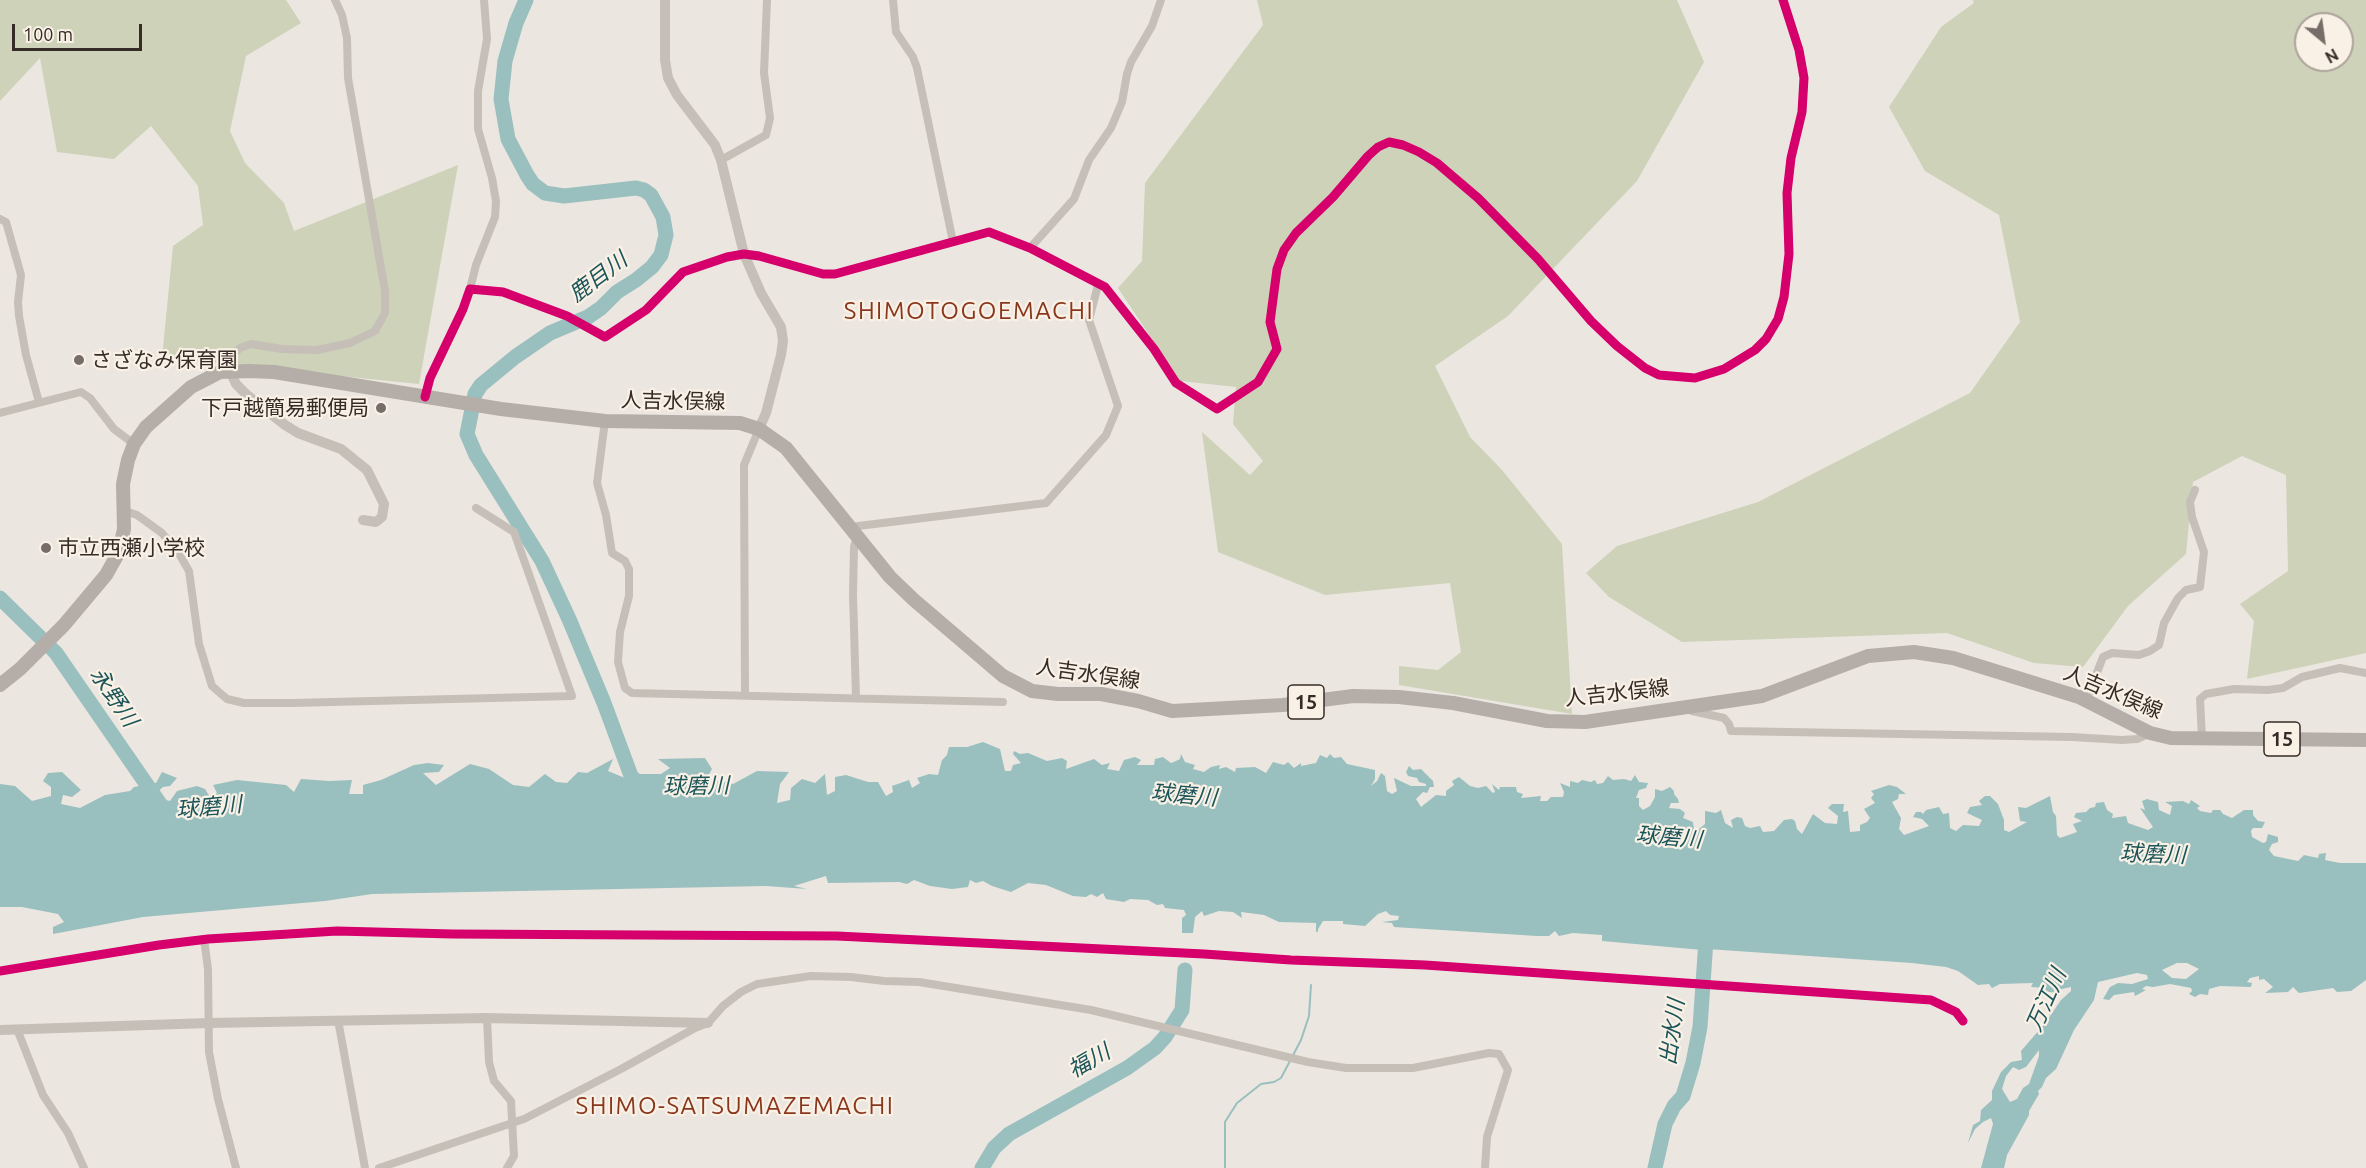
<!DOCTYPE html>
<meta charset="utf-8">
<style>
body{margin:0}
#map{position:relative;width:2366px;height:1168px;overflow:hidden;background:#ece6e0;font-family:Ubuntu,sans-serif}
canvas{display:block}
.north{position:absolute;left:2294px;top:12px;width:60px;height:60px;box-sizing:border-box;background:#faf1e6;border:2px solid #aca29a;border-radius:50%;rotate:151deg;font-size:16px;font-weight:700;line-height:24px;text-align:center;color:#362c27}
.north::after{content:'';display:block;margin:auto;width:21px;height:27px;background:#766d68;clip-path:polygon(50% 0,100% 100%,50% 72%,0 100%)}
.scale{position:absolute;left:12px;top:24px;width:130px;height:27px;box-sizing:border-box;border:3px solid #362c27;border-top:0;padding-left:8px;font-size:18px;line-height:21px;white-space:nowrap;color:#362c27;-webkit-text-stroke:4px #faf1e6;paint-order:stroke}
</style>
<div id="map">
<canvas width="2366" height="1168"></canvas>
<div class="north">N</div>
<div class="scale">100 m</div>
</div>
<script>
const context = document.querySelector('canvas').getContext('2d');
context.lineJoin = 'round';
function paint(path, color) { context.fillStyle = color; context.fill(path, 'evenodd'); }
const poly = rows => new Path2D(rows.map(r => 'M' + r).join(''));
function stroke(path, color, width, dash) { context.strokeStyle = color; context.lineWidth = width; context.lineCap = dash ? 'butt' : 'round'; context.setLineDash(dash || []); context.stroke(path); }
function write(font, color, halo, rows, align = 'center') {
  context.font = font + ' Ubuntu,"Noto Sans JP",sans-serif'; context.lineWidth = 4.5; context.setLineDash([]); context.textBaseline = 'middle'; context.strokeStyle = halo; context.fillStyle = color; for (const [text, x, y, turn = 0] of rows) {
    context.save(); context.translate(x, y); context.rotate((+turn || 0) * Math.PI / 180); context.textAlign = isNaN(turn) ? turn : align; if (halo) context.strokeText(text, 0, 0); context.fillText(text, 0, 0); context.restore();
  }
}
const green = poly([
 [0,0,286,0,301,23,246,56,230,131,245,163,284,203,294,231,458,165,419,384,162,358,173,246,203,225,198,186,151,126,114,159,57,152,40,58,0,101],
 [1257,0,1677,0,1704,62,1637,181,1508,316,1435,366,1470,437,1502,470,1562,544,1572,714,1399,685,1399,666,1438,670,1461,652,1450,583,1325,595,1218,552,1202,432,1250,475,1263,461,1233,424,1236,387,1180,381,1118,288,1142,261,1145,183,1263,25],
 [1973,0,2366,0,2366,653,2247,679,2254,621,2240,604,2288,571,2286,475,2242,456,2193,482,2186,554,2128,606,2083,667,2034,663,1947,633,1682,642,1609,597,1586,573,1617,546,1758,502,1970,393,2020,322,1999,215,1925,171,1889,107,1941,27,1974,3],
 [2306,24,2342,24,2342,60,2306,60]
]);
const water = poly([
 [983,742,1000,749,1005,771,1011,771,1013,765,1021,763,1013,754,1014,751,1020,754,1028,753,1047,761,1062,758,1067,761,1066,769,1094,759,1102,765,1110,763,1107,769,1119,771,1124,760,1135,757,1141,760,1137,765,1154,765,1155,759,1163,757,1171,763,1176,761,1180,759,1181,754,1185,762,1195,765,1193,769,1204,772,1211,767,1220,765,1219,769,1226,767,1235,772,1236,768,1255,767,1266,773,1273,762,1284,765,1288,762,1294,768,1301,763,1301,766,1316,763,1320,755,1327,758,1330,754,1334,758,1341,757,1347,764,1375,770,1375,779,1371,786,1377,781,1381,773,1385,776,1387,791,1392,794,1397,791,1394,778,1411,786,1426,786,1426,784,1419,782,1417,778,1408,776,1406,772,1409,766,1413,770,1421,769,1433,781,1434,787,1430,787,1427,793,1423,792,1416,799,1421,807,1436,795,1446,796,1446,791,1454,785,1452,781,1459,777,1470,786,1478,788,1486,786,1493,793,1495,792,1492,784,1499,790,1500,787,1516,787,1517,792,1523,794,1521,798,1541,796,1540,801,1547,801,1551,797,1563,797,1564,792,1560,783,1570,787,1570,781,1578,783,1582,780,1591,782,1595,780,1597,784,1603,783,1608,776,1613,780,1624,779,1631,781,1635,775,1639,782,1648,783,1646,788,1639,790,1636,798,1639,798,1639,806,1643,810,1650,806,1655,797,1655,789,1662,791,1670,787,1674,791,1674,794,1678,799,1679,803,1671,803,1669,808,1680,809,1685,813,1683,818,1693,822,1694,829,1699,829,1705,824,1705,811,1716,813,1721,810,1725,823,1733,828,1731,820,1737,817,1742,818,1745,826,1750,828,1760,826,1763,832,1774,831,1784,820,1792,819,1795,821,1797,829,1802,834,1813,814,1825,823,1837,824,1838,816,1828,808,1832,804,1844,804,1843,812,1848,811,1850,832,1860,831,1860,825,1867,822,1870,818,1864,809,1875,803,1871,798,1874,794,1871,791,1889,785,1897,787,1906,794,1899,794,1898,799,1892,802,1901,818,1899,829,1904,835,1929,826,1922,819,1913,817,1916,812,1921,812,1923,814,1926,810,1939,807,1943,814,1949,813,1950,828,1956,831,1963,825,1979,826,1982,820,1967,813,1970,807,1982,805,1979,801,1985,796,1990,796,1998,804,2004,820,2004,830,2009,832,2027,822,2020,821,2018,807,2026,808,2050,796,2053,812,2056,816,2057,835,2060,838,2077,832,2073,824,2082,821,2074,817,2076,813,2086,812,2090,808,2095,807,2096,803,2104,802,2107,810,2113,814,2112,818,2126,816,2128,823,2148,830,2153,827,2140,808,2145,810,2142,801,2147,799,2158,802,2159,810,2170,815,2172,806,2165,802,2183,801,2189,804,2191,800,2200,806,2197,808,2200,811,2211,813,2213,810,2220,810,2223,814,2232,818,2244,810,2253,810,2253,815,2258,821,2265,822,2262,828,2253,828,2251,831,2252,837,2263,843,2266,842,2268,834,2278,837,2278,842,2272,844,2269,850,2274,856,2298,861,2304,855,2318,858,2319,854,2326,853,2325,860,2340,863,2366,863,2366,980,2351,991,2337,992,2333,988,2299,993,2293,987,2288,992,2265,993,2273,987,2264,979,2259,980,2259,976,2250,978,2247,982,2252,983,2251,987,2220,986,2209,989,2208,995,2200,994,2195,997,2189,994,2192,991,2191,988,2170,984,2153,987,2146,986,2142,989,2146,990,2135,996,2134,992,2114,995,2109,1000,2103,999,2110,987,2118,983,2132,984,2148,979,2147,975,2137,973,2098,982,2094,1000,2074,1030,2056,1069,2046,1078,2042,1087,2038,1091,2039,1094,2029,1111,2029,1115,2007,1155,2004,1168,1981,1168,1993,1124,1991,1118,1983,1122,1975,1129,1968,1143,1973,1125,1980,1121,1981,1110,1992,1100,1992,1091,2001,1072,2011,1062,2022,1060,2021,1051,2046,1022,2061,1000,2071,991,2071,987,2057,990,2056,993,2044,991,2046,988,2031,987,2033,983,2000,984,1992,988,1989,984,1978,985,1958,971,1946,967,1912,963,1707,949,1706,958,1702,958,1702,950,1602,941,1602,935,1573,933,1559,936,1555,931,1549,936,1537,936,1394,927,1392,923,1382,922,1398,920,1399,916,1390,915,1386,911,1378,914,1365,926,1343,924,1343,921,1323,921,1317,931,1317,923,1279,922,1264,915,1241,912,1242,918,1233,912,1219,911,1204,916,1202,911,1195,917,1193,933,1182,933,1182,918,1186,915,1184,910,1165,908,1163,904,1157,905,1148,900,1130,899,1124,902,1106,899,1103,893,1097,897,1091,894,1086,897,1073,896,1046,885,1028,883,1011,892,992,886,983,881,976,883,970,880,968,887,952,889,930,886,914,880,907,884,899,882,828,883,826,876,794,886,807,889,766,886,372,894,325,901,143,917,53,934,53,927,64,922,58,914,22,907,0,907,0,784,15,786,32,801,51,796,51,787,43,781,48,773,62,772,81,790,72,797,63,795,61,804,80,808,105,795,130,791,134,787,156,783,162,772,177,778,170,786,163,787,152,797,170,801,177,791,197,786,205,789,210,797,217,793,213,785,237,780,286,785,294,792,301,779,329,781,352,780,349,794,363,794,363,785,381,780,414,765,428,763,444,765,439,772,423,773,436,785,470,764,489,769,513,785,529,787,545,774,556,782,567,783,578,772,587,773,613,759,608,771,625,778,633,769,640,774,661,774,670,768,658,759,705,758,712,769,707,778,733,784,757,771,789,772,780,784,777,803,790,800,791,788,802,779,815,783,825,774,827,795,835,791,835,777,846,775,868,782,878,782,886,796,893,792,892,786,909,780,912,788,920,783,917,778,929,774,938,775,942,760,947,755,949,747,967,747],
 [2177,963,2187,963,2199,969,2186,979,2172,978,2162,970],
 [2039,1050,2039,1056,2029,1084,2023,1088,2017,1099,2010,1102,2002,1089,2006,1076,2013,1067,2019,1070,2026,1067]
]);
const stream = poly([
 [1317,931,1317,922],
 [1225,1168,1225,1122,1237,1103,1261,1084,1274,1082,1281,1078,1301,1040,1309,1016,1311,985]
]);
const river = poly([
 [526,0,516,23,505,61,501,99,508,139,527,175,533,184,545,193,564,196,636,188,644,190,651,195,663,217,666,235,661,255,652,267,636,280,617,292,601,308,588,317,550,333,515,357,481,385,475,394,467,434,476,455,542,561,569,619,604,703,637,792],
 [0,598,56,653,167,814],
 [982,1168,994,1148,1009,1134,1127,1068,1155,1048,1165,1037,1182,1010,1185,970],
 [1655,1168,1665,1124,1674,1106,1683,1096,1693,1063,1700,1027,1706,940]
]);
const minor = poly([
 [893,0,896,32,913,57,917,68,953,242],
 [721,160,766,135,770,118,764,73,767,0],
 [0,219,6,222,21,275,18,302,19,316,26,355,39,402],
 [1030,248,1074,199,1089,160,1111,128,1122,102,1127,74,1131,62,1152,26,1161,0],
 [470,289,476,265,495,217,496,201,492,178,478,129,478,91,487,39,484,0],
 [230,371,230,357,240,348,251,344,282,349,317,350,350,343,375,331,385,313,385,291,348,78,347,38,342,15,335,0],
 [425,397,430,378,463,309,470,289,503,292,567,316,605,337,646,310,683,272,727,257,744,254,759,256,823,274,835,274,989,232,1030,248,1105,287,1154,349,1176,383,1217,409,1258,382,1277,349,1270,322,1277,269,1284,250,1296,233,1333,197,1368,156,1378,147,1389,142,1403,145,1419,152,1437,163,1478,198,1538,259,1591,321,1617,346,1645,368,1659,375,1695,378,1724,369,1755,350,1766,339,1778,319,1784,297,1789,254,1787,193,1791,158,1802,112,1804,78,1799,50,1783,0],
 [0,413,81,392,90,398,114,429,134,444],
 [605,421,597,483,606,515,612,553,625,561,629,569,629,596,620,632,618,662,625,688,632,693,1003,702],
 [125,511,137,515,162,533,178,552,189,571,199,644,212,686,227,699,244,703,292,703,572,696,514,532,476,508],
 [850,527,1046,503,1106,435,1118,406,1089,320,1098,285],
 [745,695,744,465,759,429],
 [856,698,853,594,854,547,857,536],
 [2086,701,2103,657,2112,653,2139,655,2150,651,2159,645,2164,623,2178,598,2186,590,2200,587,2204,552,2192,517,2190,502,2195,490],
 [1689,707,1692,711,1724,718,1729,724,1731,731,2072,737,2122,740,2137,739,2150,733],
 [2202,738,2200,699,2206,694,2234,689,2268,690,2283,688,2302,677,2340,668,2366,673],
 [204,939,208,969,209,1052,218,1099,236,1168],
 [0,971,159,945,208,939,337,931,452,934,837,936,1204,954,1291,960,1425,965,1931,1000,1956,1012,1963,1021],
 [487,1018,489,1062,494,1081,511,1101,514,1156,507,1168],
 [338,1020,365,1168],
 [17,1029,43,1095,68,1133,84,1168],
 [379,1168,524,1119,621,1069,695,1028,708,1023,723,1006,741,992,757,984,811,976,851,977,884,981,919,982,1091,1010,1308,1062,1346,1068,1413,1068,1489,1053,1499,1054,1508,1070,1487,1137,1485,1168]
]);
const tertiary = poly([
 [665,0,665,60,668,78,677,95,715,145,721,160,744,254,761,293,781,327,783,341,781,355,766,413,759,429],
 [230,371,236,384,247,395,285,425,298,433,341,449,367,470,384,504,382,517,376,522,363,520],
 [0,1030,209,1023,487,1018,708,1023]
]);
const primary = poly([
 [0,685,20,669,64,625,106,575,119,552,124,529,123,484,128,460,134,444,146,427,191,387,220,372,249,371,274,372,501,409,605,421,740,423,759,429,786,448,890,577,914,600,1003,676,1032,691,1058,694,1101,694,1138,701,1172,711,1283,705,1353,696,1399,697,1453,703,1547,721,1585,722,1762,696,1868,656,1914,652,1953,658,2079,697,2150,733,2171,738,2366,740]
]);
const cycleway = poly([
 [425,397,430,378,463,309,470,289,503,292,567,316,605,337,646,310,683,272,727,257,744,254,759,256,823,274,835,274,989,232,1030,248,1105,287,1154,349,1176,383,1217,409,1258,382,1277,349,1270,322,1277,269,1284,250,1296,233,1333,197,1368,156,1378,147,1389,142,1403,145,1419,152,1437,163,1478,198,1538,259,1591,321,1617,346,1645,368,1659,375,1695,378,1724,369,1755,350,1766,339,1778,319,1784,297,1789,254,1787,193,1791,158,1802,112,1804,78,1799,50,1783,0],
 [0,971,159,945,208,939,337,931,452,934,837,936,1204,954,1291,960,1425,965,1931,1000,1956,1012,1963,1021]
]);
const markers = [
 [79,360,6,"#766d68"],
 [381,408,6,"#766d68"],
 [46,548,6,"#766d68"]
];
const shields = [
 [1306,702,36],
 [2282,739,36]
];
const shieldNames = [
 ["15",1306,702],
 ["15",2282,739]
];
const poiNames = [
 ["さざなみ保育園",91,360],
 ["下戸越簡易郵便局",369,408,"right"],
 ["市立西瀬小学校",58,548]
];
const streetNames = [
 ["人吉水俣線",673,401,1],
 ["人吉水俣線",1088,674,8],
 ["人吉水俣線",2113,692,23],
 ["人吉水俣線",1617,693,-6]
];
const waterNames = [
 ["鹿目川",598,277,-37],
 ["永野川",114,697,56],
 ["球磨川",696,786,-1],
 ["球磨川",1184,795,5],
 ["球磨川",209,807,-5],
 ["球磨川",1669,837,5],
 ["球磨川",2153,854,2],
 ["万江川",2046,1000,-66],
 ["出水川",1672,1032,-82],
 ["福川",1089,1061,-30]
];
const quarterNames = [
 ["SHIMOTOGOEMACHI",969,311],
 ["SHIMO-SATSUMAZEMACHI",735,1106]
];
paint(green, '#cdd2b9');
paint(water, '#9abfbf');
stroke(stream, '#9abfbf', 2);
stroke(river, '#9abfbf', 15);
stroke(minor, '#c6bfb8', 8);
stroke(tertiary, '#c6bfb8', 10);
stroke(primary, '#b4ada8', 14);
stroke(cycleway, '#d6006c', 9);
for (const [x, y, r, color] of markers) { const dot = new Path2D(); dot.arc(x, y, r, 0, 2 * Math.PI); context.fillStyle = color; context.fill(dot); stroke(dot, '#faf1e6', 2); }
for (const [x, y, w] of shields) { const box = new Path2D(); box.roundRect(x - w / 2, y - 17, w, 34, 4.5); context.fillStyle = '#faf1e6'; context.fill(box); stroke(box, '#362c27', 1.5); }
write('bold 20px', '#362c27', null, shieldNames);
write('21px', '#362c27', '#faf1e6', poiNames, 'left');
write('21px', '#362c27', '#faf1e6', streetNames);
write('italic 22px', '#1b5559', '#faf1e6', waterNames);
context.letterSpacing = '1.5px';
write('24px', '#89371c', '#faf1e6', quarterNames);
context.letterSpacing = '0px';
</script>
